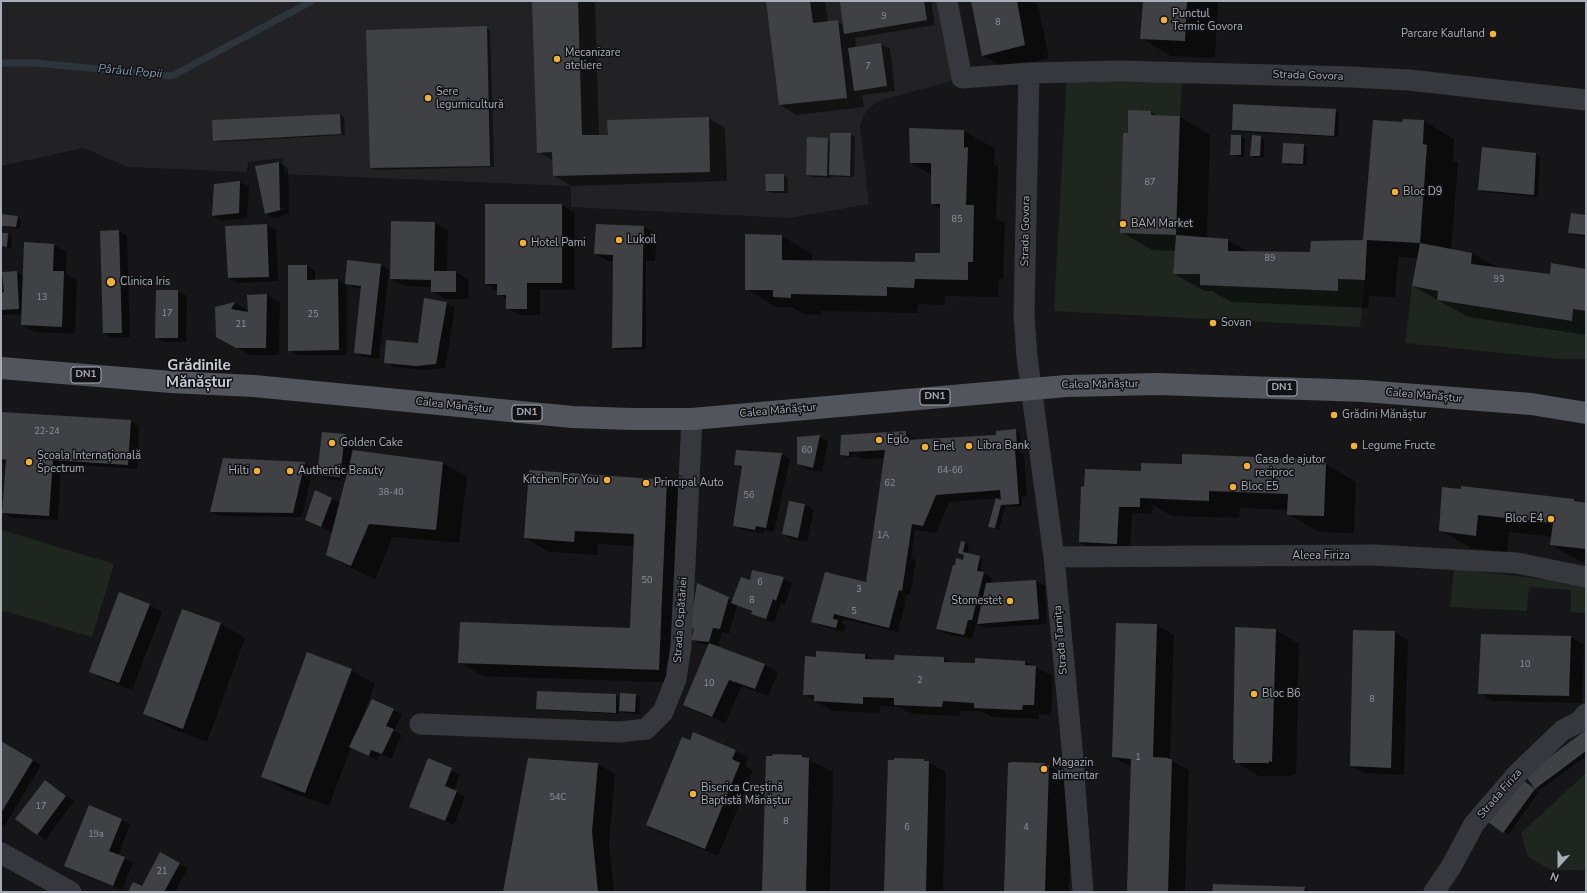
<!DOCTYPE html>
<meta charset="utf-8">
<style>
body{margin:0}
#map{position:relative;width:1587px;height:893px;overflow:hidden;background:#161618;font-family:"Nunito Sans",sans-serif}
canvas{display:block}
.frame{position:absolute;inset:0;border:2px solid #a8adb8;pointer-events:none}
.north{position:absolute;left:1539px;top:845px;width:40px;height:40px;-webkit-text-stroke:3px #111113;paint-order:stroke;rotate:201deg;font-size:11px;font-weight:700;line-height:16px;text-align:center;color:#a8adb8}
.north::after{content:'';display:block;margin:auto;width:14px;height:18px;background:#a8adb8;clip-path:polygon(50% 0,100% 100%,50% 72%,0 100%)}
</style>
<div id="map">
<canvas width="1587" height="893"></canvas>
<div class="frame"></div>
<div class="north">N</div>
</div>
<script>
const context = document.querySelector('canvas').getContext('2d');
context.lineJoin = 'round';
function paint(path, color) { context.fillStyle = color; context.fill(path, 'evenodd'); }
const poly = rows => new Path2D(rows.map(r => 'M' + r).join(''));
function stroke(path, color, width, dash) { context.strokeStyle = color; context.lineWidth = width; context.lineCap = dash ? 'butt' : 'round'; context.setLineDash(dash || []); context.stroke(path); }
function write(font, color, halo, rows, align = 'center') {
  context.font = font + ' "Nunito Sans",sans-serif'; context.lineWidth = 3; context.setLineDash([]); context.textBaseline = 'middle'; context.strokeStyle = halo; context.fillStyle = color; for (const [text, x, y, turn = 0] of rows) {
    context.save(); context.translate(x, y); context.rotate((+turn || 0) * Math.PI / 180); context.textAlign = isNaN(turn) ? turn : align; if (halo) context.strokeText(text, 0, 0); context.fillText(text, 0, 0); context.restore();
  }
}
const built = poly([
 [1,1,947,1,962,78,878,101,866,111,860,125,869,204,789,218,571,207,571,186,284,174,283,158,248,162,247,172,128,167,83,148,1,166]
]);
const green = poly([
 [1067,72,1183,72,1180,116,1151,115,1151,111,1128,111,1128,133,1123,133,1120,233,1176,235,1173,274,1200,274,1200,285,1337,291,1338,279,1365,280,1360,327,1054,311],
 [1412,286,1438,291,1437,300,1571,321,1573,309,1586,311,1586,359,1560,359,1405,343],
 [2,530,114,564,92,637,1,610],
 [1454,569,1586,584,1586,613,1571,612,1571,590,1529,587,1527,611,1450,607],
 [1586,773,1586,868,1582,870,1551,870,1528,857,1521,833]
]);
const shadow = poly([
 [533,1,590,1,595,3,599,136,609,136,708,118,725,128,727,181,571,186,554,176,554,161,538,152],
 [767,1,825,1,828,22,837,21,844,25,841,1,931,1,935,25,855,38,856,47,881,44,890,49,895,91,862,95,864,107,797,115,780,105],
 [972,1,1032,1,1038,5,1049,58,1007,69,983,56],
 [1144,1,1218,1,1215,58,1171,56,1141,38],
 [486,28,490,30,494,167,375,170,371,168],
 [1335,110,1339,113,1338,137,1237,132,1233,130],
 [1151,112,1160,117,1180,117,1210,135,1207,238,1228,240,1248,252,1311,253,1364,241,1403,123,1424,121,1454,139,1453,161,1458,163,1451,250,1472,253,1498,268,1551,275,1586,270,1586,335,1468,317,1413,286,1418,258,1398,257,1395,297,1369,296,1368,308,1231,302,1212,291,1205,291,1174,274,1176,251,1152,250,1121,232,1129,134],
 [340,115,344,117,345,135,218,142,214,140],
 [910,129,964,131,995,149,994,164,998,166,996,219,1005,223,1003,279,999,279,998,297,945,296,945,305,918,304,917,313,821,311,821,315,804,314,792,307,776,307,746,289,782,236,812,254,812,261,916,263,941,254,941,209,932,204,932,175,911,163],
 [831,134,851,134,855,137,854,177,834,177,831,175,831,178,811,177,807,174,808,138,828,139,830,141],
 [1241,136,1245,139,1244,157,1235,156,1231,154],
 [1260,137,1264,140,1264,157,1255,158,1251,155],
 [1303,145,1307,147,1307,165,1287,165,1283,162],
 [1536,154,1540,156,1538,197,1483,192,1479,189],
 [279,163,288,168,289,214,274,219,266,214,256,166],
 [285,207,285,209,272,213,272,211],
 [784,175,788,178,788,193,771,193,767,191],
 [240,182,249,187,247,218,222,221,213,216,215,185],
 [562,205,575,213,575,290,540,290,540,315,520,315,507,308,507,299,498,294,498,291,486,284],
 [1,215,17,217,21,220,20,229,1,227],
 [1586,216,1586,237,1573,235,1569,233],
 [435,223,448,230,447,272,456,272,469,280,468,299,445,299,432,291,432,287,404,286,391,279],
 [267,225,276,230,278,281,237,283,228,278],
 [597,225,644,227,657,234,655,261,646,261,646,349,617,350,613,348,614,261,608,261,595,254],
 [119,231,127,236,130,337,112,338,104,333],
 [1,234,8,234,12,236,11,248,1,247],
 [54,245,67,252,66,274,77,280,75,334,35,332,22,325,22,314,1,315,1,294,5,293,17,272,23,276],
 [348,261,380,265,389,270,379,359,363,357,355,352,362,289,355,288,347,284,347,355,298,355,289,350,307,265,315,270,315,280,338,280,346,285],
 [178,291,187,296,186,342,164,342,156,337],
 [267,295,280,302,279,355,250,355,217,337,216,308,235,303,247,310,246,313,249,313],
 [447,303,455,308,445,368,425,370,394,367,385,362,418,344],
 [1,413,131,421,139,426,137,469,61,464,58,520,12,518,3,513,6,463,1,463],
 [1016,430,1020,433,1021,447,1009,449,1009,451,1021,449,1021,451,1017,451,1024,455,1027,496,1022,497,1022,506,1005,507,999,530,990,526,1002,501,1001,498,949,502,936,533,915,530,911,558,916,560,910,595,907,595,898,632,843,619,842,623,846,626,844,632,821,626,813,621,870,584,885,458,863,459,853,454,853,457,845,457,841,455,905,432,918,440,996,436],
 [344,435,353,440,351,457,354,452,443,463,467,477,459,543,393,537,375,579,351,568,328,555,333,533,319,527,306,520,316,492,341,503,347,480,336,474,335,475,345,481,327,479,318,474],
 [819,436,828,441,822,472,807,469,798,464],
 [737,451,782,454,790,459,774,532,764,530,764,534,743,530,735,525,743,469,735,464],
 [1308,460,1315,464,1326,464,1356,482,1354,533,1319,532,1288,514,1288,510,1240,508,1239,518,1172,516,1153,505,1152,514,1132,513,1130,551,1093,549,1080,542,1142,472,1183,465],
 [304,463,313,468,302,517,219,516,211,511],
 [667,481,690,494,683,683,483,676,459,662,631,629,635,546,598,544,598,555,549,552,525,538],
 [1443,488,1574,500,1580,503,1586,503,1586,563,1582,562,1551,545,1552,537,1509,532,1507,552,1471,548,1440,530],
 [790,502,805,505,814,510,807,542,791,539,783,534],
 [965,543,969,545,967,554,983,559,981,572,992,578,991,584,1036,581,1045,586,1047,624,986,628,976,624,972,639,946,634,937,629,964,561,965,556,959,553],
 [783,578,792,583,785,605,781,603,774,623,761,618,752,613,753,612,737,605,729,634,722,632,718,647,765,665,778,672,768,696,742,686,725,723,697,712,684,705,709,645,700,644,692,639,695,629,698,585,733,601,751,581],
 [149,605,162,612,132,690,103,679,90,671],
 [182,610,221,624,245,638,207,742,168,727,145,714],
 [1157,625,1174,635,1170,760,1189,770,1185,892,1131,892,1128,890,1131,767,1113,757],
 [1276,630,1299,644,1296,775,1292,774,1292,776,1259,776,1236,762],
 [1395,632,1408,640,1404,775,1364,773,1351,766],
 [1482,635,1571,637,1584,645,1582,703,1492,701,1479,693],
 [817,653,865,655,875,660,895,661,944,658,953,664,976,664,976,660,1025,662,1053,676,1051,715,1039,714,1039,719,992,717,981,711,960,711,959,716,912,714,899,707,880,706,880,713,832,711,804,694,817,658],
 [351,670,375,684,362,719,393,710,402,714,394,731,402,735,391,759,380,754,377,760,351,747,329,806,285,790,262,776],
 [538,692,616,695,621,698,636,695,640,697,639,714,624,713,620,710,619,714,541,710,537,708],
 [1586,731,1586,756,1540,790,1536,788,1526,775],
 [1,742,41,765,4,827,1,825],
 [735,750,748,758,745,766,753,771,718,856,660,832,647,824],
 [774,755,802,756,833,772,830,892,763,892],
 [428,760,460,774,454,791,465,797,454,825,419,811,411,807],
 [924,760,946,772,943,892,885,892],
 [1012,763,1045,764,1073,780,1069,892,1005,892],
 [598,764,615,774,609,843,614,892,504,892],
 [45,781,74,801,46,840,17,819],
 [1524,781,1539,792,1508,835,1490,822],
 [122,820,130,824,118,856,133,863,122,890,74,871,66,866],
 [179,864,188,868,175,892,129,892,142,887],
 [1304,888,1312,892,1213,892]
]);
const stream = poly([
 [1,63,36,63,172,76,312,1]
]);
const building = poly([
 [532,1,578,1,582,135,608,135,607,120,709,117,710,172,553,176,552,152,537,153],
 [766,1,810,1,813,23,838,20,847,98,779,105],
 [840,1,924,1,927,20,844,34],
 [971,1,1017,1,1025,45,982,56],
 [1143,1,1187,1,1185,41,1140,39],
 [487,26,490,166,370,168,366,30],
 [881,43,887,86,854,91,848,48],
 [1233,104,1336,109,1334,136,1232,130],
 [1128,110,1151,111,1151,115,1180,116,1176,235,1120,233,1123,133,1128,133],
 [340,114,341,134,213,141,212,120],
 [1403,119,1424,120,1423,144,1427,145,1420,243,1367,240,1365,280,1338,279,1338,291,1200,285,1200,274,1173,274,1176,235,1228,239,1228,251,1310,252,1311,241,1363,240,1373,120,1402,122],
 [909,128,964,130,964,148,968,147,966,205,974,205,973,262,968,262,968,280,915,279,914,288,887,287,887,296,791,294,791,298,773,297,773,290,745,290,745,234,782,235,782,260,915,262,915,253,940,253,940,204,931,204,931,163,910,163],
 [830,133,851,133,850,176,829,175],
 [1231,135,1241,135,1241,155,1230,155],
 [1252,135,1261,136,1260,156,1250,156],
 [807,137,828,138,827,176,806,175],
 [1283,143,1304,144,1303,164,1282,163],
 [1482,147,1536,153,1534,195,1478,190],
 [279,162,280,210,265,214,255,166],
 [765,174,784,174,784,191,766,191],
 [240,181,239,213,212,216,214,184],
 [485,204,562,204,562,283,527,283,527,309,506,309,506,295,497,295,497,284,485,284],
 [1571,213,1586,215,1586,235,1568,233],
 [1,214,18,216,16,227,1,226],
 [391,221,435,222,434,271,456,271,456,292,431,292,431,280,390,279],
 [267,224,269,277,228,278,225,226],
 [596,224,644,226,643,254,642,347,612,348,613,255,594,254],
 [119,230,122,333,103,333,100,231],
 [1,233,8,233,7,247,1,246],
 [24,242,54,244,53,271,64,271,62,327,21,325],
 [1420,243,1472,253,1471,264,1550,274,1551,263,1586,269,1586,311,1573,309,1572,321,1437,300,1438,291,1412,286],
 [347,260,381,264,371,355,354,353,361,286,345,284],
 [288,265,307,265,307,280,338,279,339,350,288,351],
 [17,271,19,309,1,310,1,293,4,292,2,272],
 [156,290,178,290,178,338,155,338],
 [267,294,266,348,236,348,216,337,215,307,235,302,231,309,248,312,247,295],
 [424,298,447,302,436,364,416,366,384,363,386,340,418,343],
 [1,412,131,420,128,465,53,460,49,516,2,513,6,460,1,459],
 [1016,429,1017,449,1015,449,1019,504,1001,505,995,528,988,527,996,498,1001,500,1000,490,936,495,923,526,912,524,902,591,899,590,889,628,834,614,833,619,838,620,836,628,811,622,825,572,866,582,885,450,849,452,849,456,840,455,841,435,906,431,906,440,996,435,996,431],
 [322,432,345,434,340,477,317,475],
 [820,435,813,468,797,464,797,437],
 [353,450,443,462,436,530,369,524,351,566,326,555],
 [736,450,782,453,766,528,756,526,755,530,733,526,742,466,734,465],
 [1182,454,1308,459,1308,462,1326,463,1324,516,1287,515,1288,494,1209,491,1209,501,1140,498,1140,507,1119,507,1117,544,1079,542,1081,486,1084,487,1085,469,1141,471,1141,463,1182,464],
 [223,458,305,462,293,513,210,512],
 [529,470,667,480,659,670,458,663,460,622,630,628,634,534,575,531,574,542,524,538],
 [1461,486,1574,499,1574,501,1586,503,1586,549,1550,545,1553,523,1478,515,1476,536,1439,531,1442,487,1461,489],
 [315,490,332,498,321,527,305,520],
 [789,501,805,504,798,538,782,534],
 [961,541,965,542,963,552,980,556,977,571,984,572,972,620,968,620,964,635,936,629,953,565,955,565,956,558,963,560,964,555,958,553],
 [752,570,784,577,776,601,773,599,766,619,751,614,752,611,731,603,741,577,750,580],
 [1036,580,1039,619,977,624,986,583],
 [697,583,729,597,720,629,713,628,709,642,691,640,694,629,690,627],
 [119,592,150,604,119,683,89,672],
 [182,609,221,623,183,729,143,714],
 [1116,623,1157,624,1153,757,1169,758,1168,759,1172,759,1168,892,1127,891,1131,759,1112,757],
 [1235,627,1276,629,1272,762,1269,761,1269,763,1235,763,1235,760,1233,760],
 [1353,630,1395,631,1391,768,1350,766],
 [1481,634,1571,636,1569,696,1478,694],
 [709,643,765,664,755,689,729,680,712,717,683,705],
 [816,651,865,654,865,659,894,660,895,655,944,657,944,662,975,663,975,658,1025,661,1025,665,1036,666,1034,705,1023,705,1022,710,974,708,974,703,943,701,942,707,894,705,894,698,863,697,863,704,814,701,814,695,803,695,805,656,816,657],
 [307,652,352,669,305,793,261,777],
 [537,691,616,694,616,713,536,709],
 [620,693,636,694,635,712,619,711],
 [372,699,394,709,386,726,394,729,382,754,371,750,369,756,349,747],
 [1586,730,1586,751,1535,789,1503,833,1488,822,1520,778,1535,789,1525,775],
 [693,732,736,750,732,759,740,763,705,849,646,825,682,737,690,740],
 [1,741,33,760,1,813],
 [773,754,802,755,802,757,809,758,806,892,762,892,766,756,772,756],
 [428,758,452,768,445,786,457,791,445,821,409,807],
 [528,758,598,763,592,832,598,892,503,892],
 [894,758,924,759,924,761,929,761,926,892,884,892,888,760,894,760],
 [1012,762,1045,763,1045,765,1049,765,1045,892,1004,892,1008,763],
 [45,780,66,796,37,835,15,819],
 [89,805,122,819,109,851,125,857,113,886,64,866],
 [160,852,180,863,164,892,128,892,133,882,142,886],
 [1213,884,1305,887,1304,892,1212,892]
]);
const street = poly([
 [947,1,962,78,1029,73,1119,71,1351,77,1409,80,1586,100],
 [1029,73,1024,315,1027,357,1054,557,1072,748,1083,892],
 [1054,557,1374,555,1517,563,1586,577],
 [420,724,620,732,646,729,663,712,676,679,681,646,692,419],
 [1,853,71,892],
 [1434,892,1451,867,1474,824,1493,802,1519,772,1563,730,1579,722,1586,714]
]);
const primary = poly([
 [1,368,171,382,254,386,572,417,632,419,692,419,1066,386,1157,384,1364,391,1531,404,1586,413]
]);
const markers = [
 [1164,20,4,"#f2b134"],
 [1493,34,4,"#f2b134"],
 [557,59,4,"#f2b134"],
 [428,98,4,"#f2b134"],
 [1395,192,4,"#f2b134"],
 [1123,224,4,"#f2b134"],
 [619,240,4,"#f2b134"],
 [523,243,4,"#f2b134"],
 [111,282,5,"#f2b134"],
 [1213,323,4,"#f2b134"],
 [1334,415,4,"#f2b134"],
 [879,440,4,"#f2b134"],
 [332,443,4,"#f2b134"],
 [969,446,4,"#f2b134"],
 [1354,446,4,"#f2b134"],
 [925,447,4,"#f2b134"],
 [29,462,4,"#f2b134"],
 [1247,466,4,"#f2b134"],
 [257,471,4,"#f2b134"],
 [290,471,4,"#f2b134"],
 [607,480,4,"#f2b134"],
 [646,483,4,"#f2b134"],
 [1233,487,4,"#f2b134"],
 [1551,519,4,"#f2b134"],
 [1010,601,4,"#f2b134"],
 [1254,694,4,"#f2b134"],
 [1044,769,4,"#f2b134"],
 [693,794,4,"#f2b134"]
];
const numberNames = [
 ["9",884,17],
 ["8",998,23],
 ["7",868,67],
 ["87",1150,183],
 ["85",957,220],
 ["89",1270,259],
 ["93",1499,280],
 ["13",42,298],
 ["17",167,314],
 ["25",313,315],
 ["21",241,325],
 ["22-24",47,432],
 ["60",807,451],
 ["64-66",950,471],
 ["62",890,484],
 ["38-40",391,493],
 ["56",749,496],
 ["1A",883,536],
 ["50",647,581],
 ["6",760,583],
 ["3",859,590],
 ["8",752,601],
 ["5",854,612],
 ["10",1525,665],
 ["2",920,681],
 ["10",709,684],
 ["8",1372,700],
 ["1",1138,758],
 ["54C",558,798],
 ["17",41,807],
 ["8",786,822],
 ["6",907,828],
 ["4",1026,828],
 ["19a",96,835],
 ["21",162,872]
];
const shields = [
 [86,375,30],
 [1282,388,30],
 [935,397,30],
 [527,413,30]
];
const shieldNames = [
 ["DN1",86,375],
 ["DN1",1282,388],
 ["DN1",935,397],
 ["DN1",527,413]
];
const poiNames = [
 ["Punctul",1172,14],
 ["Termic Govora",1172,27],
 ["Parcare Kaufland",1485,34,"right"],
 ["Mecanizare",565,53],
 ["ateliere",565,66],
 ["Sere",436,92],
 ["legumicultură",436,105],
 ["Bloc D9",1403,192],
 ["BAM Market",1131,224],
 ["Lukoil",627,240],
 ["Hotel Pami",531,243],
 ["Clinica Iris",120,282],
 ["Sovan",1221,323],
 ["Grădini Mănăștur",1342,415],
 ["Eglo",887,440],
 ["Golden Cake",340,443],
 ["Libra Bank",977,446],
 ["Legume Fructe",1362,446],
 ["Enel",933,447],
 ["Școala Internațională",37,456],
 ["Spectrum",37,469],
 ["Casa de ajutor",1255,460],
 ["reciproc",1255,473],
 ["Hilti",249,471,"right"],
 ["Authentic Beauty",298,471],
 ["Kitchen For You",599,480,"right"],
 ["Principal Auto",654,483],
 ["Bloc E5",1241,487],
 ["Bloc E4",1543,519,"right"],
 ["Stomestet",1002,601,"right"],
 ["Bloc B6",1262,694],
 ["Magazin",1052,763],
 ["alimentar",1052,776],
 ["Biserica Creștină",701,788],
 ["Baptistă Mănăștur",701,801]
];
const streetNames = [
 ["Strada Govora",1308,76,2],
 ["Strada Govora",1026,231,-89],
 ["Calea Mănăștur",1100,385,-1],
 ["Calea Mănăștur",1424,396,5],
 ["Calea Mănăștur",454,406,6],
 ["Calea Mănăștur",778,411,-5],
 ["Aleea Firiza",1321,556],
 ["Strada Ospătăriei",681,620,-86],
 ["Strada Tarnița",1061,640,-95],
 ["Strada Firiza",1500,794,-49]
];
const waterNames = [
 ["Pârâul Popii",130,72,5]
];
const districtNames = [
 ["Grădinile",199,366],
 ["Mănăștur",199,383]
];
paint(built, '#222225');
paint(green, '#1e261f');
paint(shadow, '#0007');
stroke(stream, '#2c353c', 7);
paint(building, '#404145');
stroke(street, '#37383d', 21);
stroke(primary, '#53555c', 22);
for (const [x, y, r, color] of markers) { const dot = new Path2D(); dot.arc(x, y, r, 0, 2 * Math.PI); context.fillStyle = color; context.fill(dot); stroke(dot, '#111113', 1.5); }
write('9px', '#8e929b', null, numberNames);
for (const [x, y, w] of shields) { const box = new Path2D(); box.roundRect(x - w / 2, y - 8, w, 16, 3); context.fillStyle = '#111113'; context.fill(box); stroke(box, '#a8adb8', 1); }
write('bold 10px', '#a8adb8', null, shieldNames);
write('11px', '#a8adb8', '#111113', poiNames, 'left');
write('11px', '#a8adb8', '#111113', streetNames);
write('italic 12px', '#7f9bb3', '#111113', waterNames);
write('bold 15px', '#c9ccd4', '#111113', districtNames);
</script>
